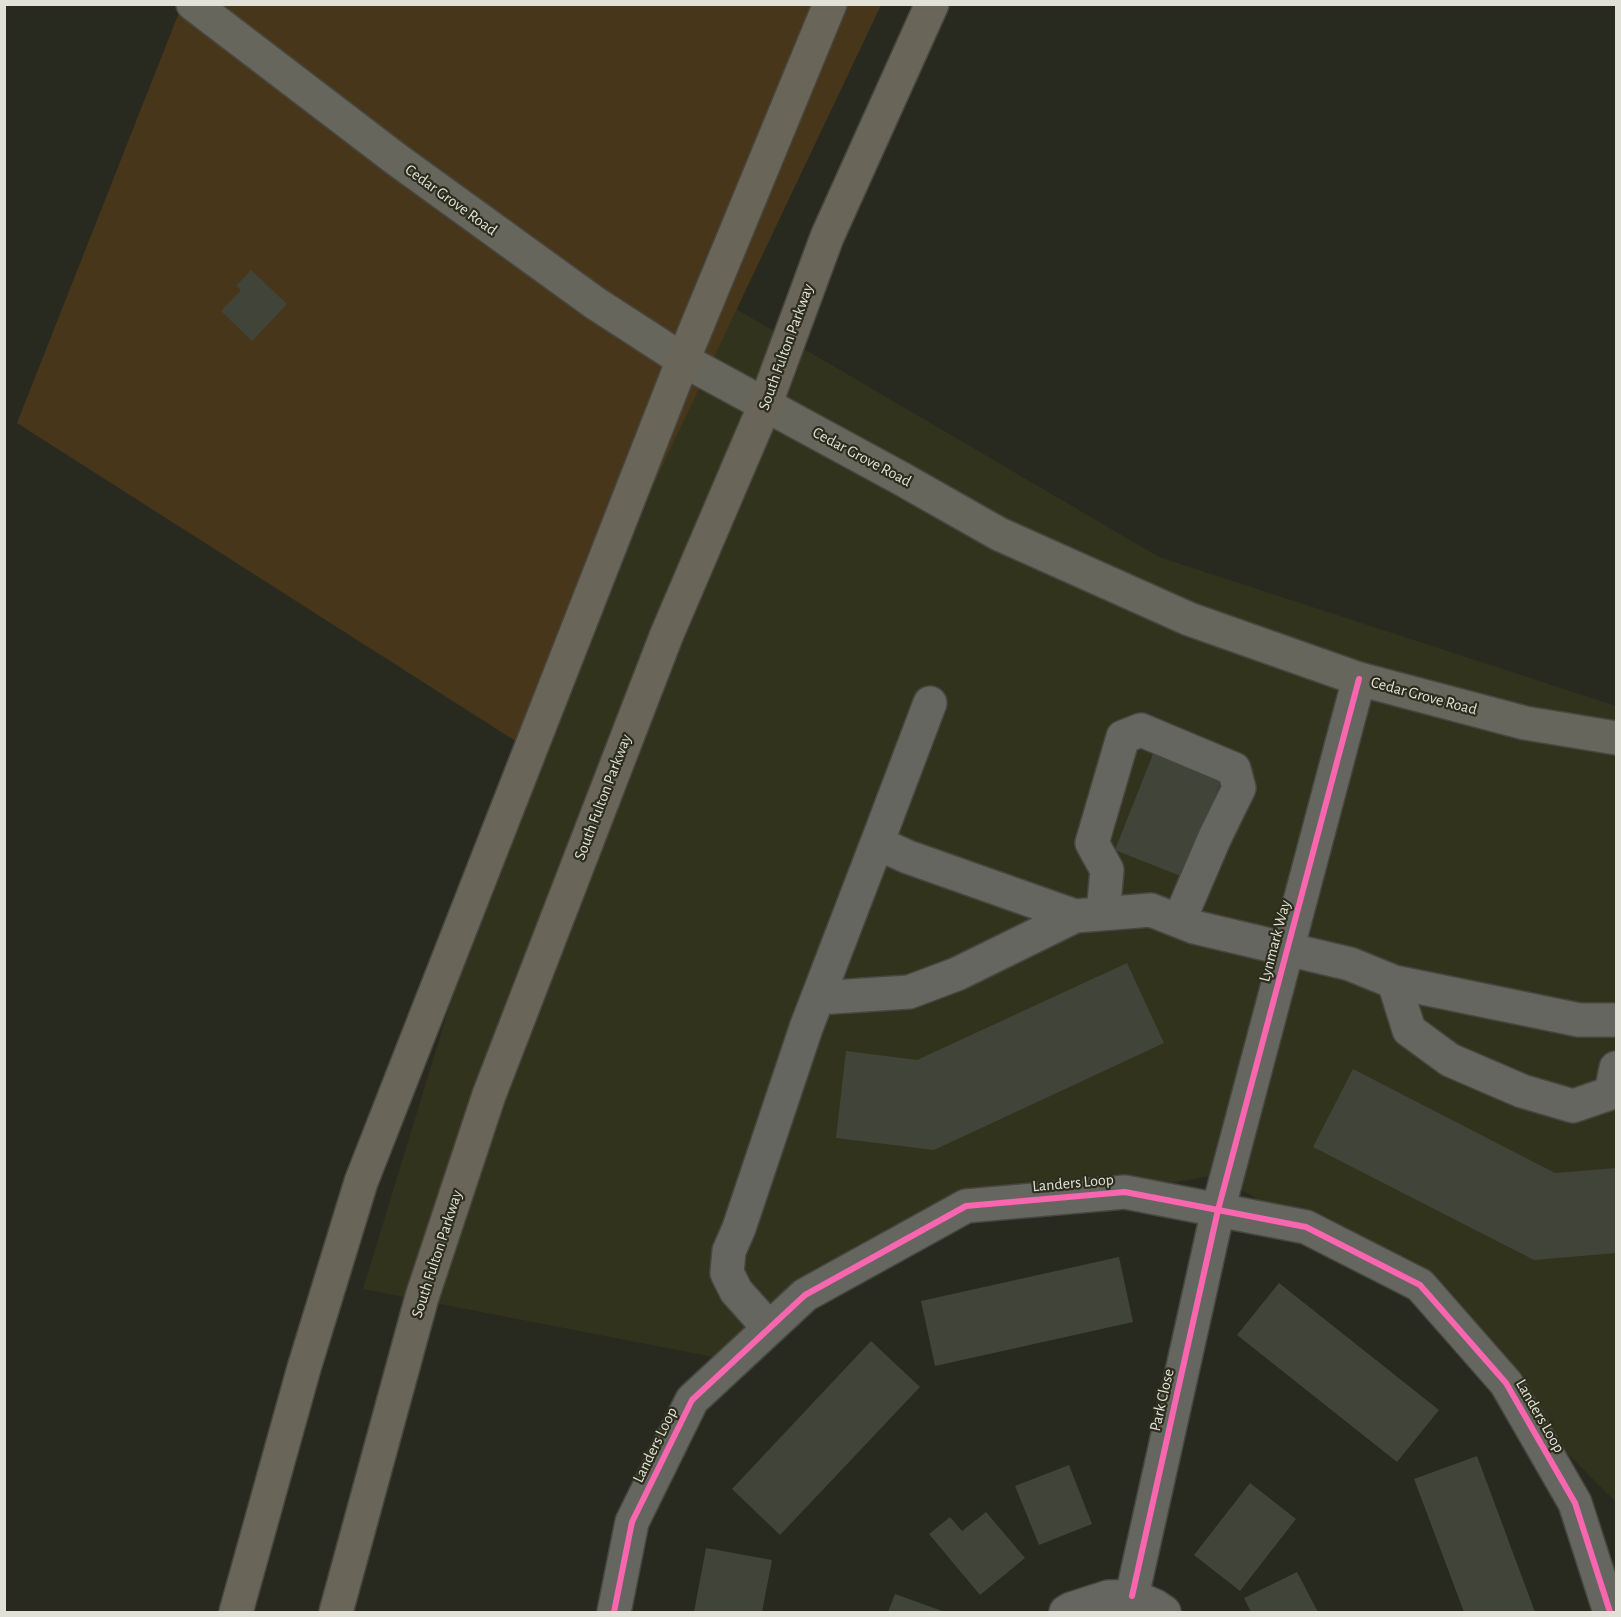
<!DOCTYPE html>
<style>
body{margin:0}
#map{position:relative;width:1621px;height:1617px;overflow:hidden;background:#282a20;font-family:"Alegreya Sans",sans-serif}
canvas{display:block}
.frame{position:absolute;inset:0;border:6px solid #e1e1d7;pointer-events:none}
</style>
<div id="map">
<canvas width="1621" height="1617"></canvas>
<div class="frame"></div>
</div>
<script>
const context = document.querySelector('canvas').getContext('2d');
context.lineJoin = 'round';
function paint(path, color) { context.fillStyle = color; context.fill(path, 'evenodd'); }
const poly = rows => new Path2D(rows.map(r => 'M' + r).join(''));
function stroke(path, color, width, dash) { context.strokeStyle = color; context.lineWidth = width; context.lineCap = dash ? 'butt' : 'round'; context.setLineDash(dash || []); context.stroke(path); }
function write(font, color, halo, rows, align = 'center') {
  context.font = font + ' "Alegreya Sans",sans-serif'; context.lineWidth = 4.5; context.setLineDash([]); context.textBaseline = 'middle'; context.strokeStyle = halo; context.fillStyle = color; for (const [text, x, y, turn = 0] of rows) {
    context.save(); context.translate(x, y); context.rotate((+turn || 0) * Math.PI / 180); context.textAlign = isNaN(turn) ? turn : align; if (halo) context.strokeText(text, 0, 0); context.fillText(text, 0, 0); context.restore();
  }
}
const built = poly([
 [736,309,1159,557,1616,706,1616,1502,1391,1277,1216,1175,933,1224,729,1360,363,1289,528,749]
]);
const green = poly([
 [182,5,881,5,528,749,17,423]
]);
const building = poly([
 [251,270,287,304,252,341,221,311,241,290,236,286],
 [1155,749,1223,776,1183,877,1115,850],
 [1127,963,1164,1043,934,1150,836,1138,846,1051,917,1060],
 [1353,1069,1555,1173,1616,1168,1616,1253,1534,1260,1313,1147],
 [1119,1257,1133,1322,935,1366,921,1301],
 [1279,1283,1439,1410,1397,1462,1237,1335],
 [871,1341,920,1387,780,1535,732,1489],
 [1477,1456,1535,1612,1464,1612,1414,1479],
 [1069,1465,1092,1524,1039,1545,1015,1486],
 [1250,1483,1296,1519,1240,1591,1194,1555],
 [986,1512,1025,1558,980,1595,929,1534,950,1517,962,1531],
 [706,1548,772,1560,762,1612,694,1612],
 [1297,1572,1318,1612,1251,1612,1244,1598],
 [895,1594,945,1612,888,1612]
]);
const minor = poly([
 [930,703,877,843,908,857,1075,916,1151,910,1194,927,1350,964,1394,982,1579,1020,1616,1020],
 [1103,913,1107,870,1092,843,1123,737,1141,730,1234,769,1239,788,1215,837,1179,921],
 [1394,982,1409,1030,1450,1060,1522,1091,1573,1106,1611,1093,1616,1068],
 [818,998,909,992,957,974,1075,916],
 [769,1328,736,1291,727,1273,729,1251,739,1228,806,1028,877,843],
 [1132,1596,1218,1210,1359,679],
 [614,1612,632,1522,692,1400,805,1295,966,1206,1125,1192,1306,1227,1420,1285,1506,1383,1575,1503,1610,1612],
 [1066,1612,1071,1609,1108,1597,1132,1596,1155,1606,1164,1612]
]);
const major = poly([
 [193,4,396,159,595,303,683,360,902,479,999,534,1189,619,1359,679,1525,723,1616,738]
]);
const highway = poly([
 [236,1612,304,1368,361,1182,683,360,830,4],
 [336,1612,422,1297,489,1095,667,634,765,405,827,237,932,4]
]);
const cycleway = poly([
 [1132,1596,1218,1210,1359,679],
 [614,1612,632,1522,692,1400,805,1295,966,1206,1125,1192,1306,1227,1420,1285,1506,1383,1575,1503,1610,1612]
]);
const streetNames = [
 ["Cedar Grove Road",451,200,36],
 ["South Fulton Parkway",786,347,-70],
 ["Cedar Grove Road",862,457,28],
 ["Cedar Grove Road",1424,696,15],
 ["South Fulton Parkway",603,797,-69],
 ["Lynmark Way",1275,941,-75],
 ["Landers Loop",1073,1183,-5],
 ["South Fulton Parkway",437,1254,-72],
 ["Park Close",1162,1400,-77],
 ["Landers Loop",1540,1416,60],
 ["Landers Loop",655,1445,-64]
];
paint(built, '#32331d');
paint(green, '#48361b');
paint(building, '#414438');
stroke(minor, '#474740', 36);
stroke(major, '#474740', 36);
stroke(highway, '#474740', 36);
stroke(minor, '#666660', 33);
stroke(major, '#67665c', 33);
stroke(highway, '#696659', 33);
stroke(cycleway, '#f766af', 6);
write('16px', '#e1e1d7', '#2c2d1d', streetNames);
</script>
